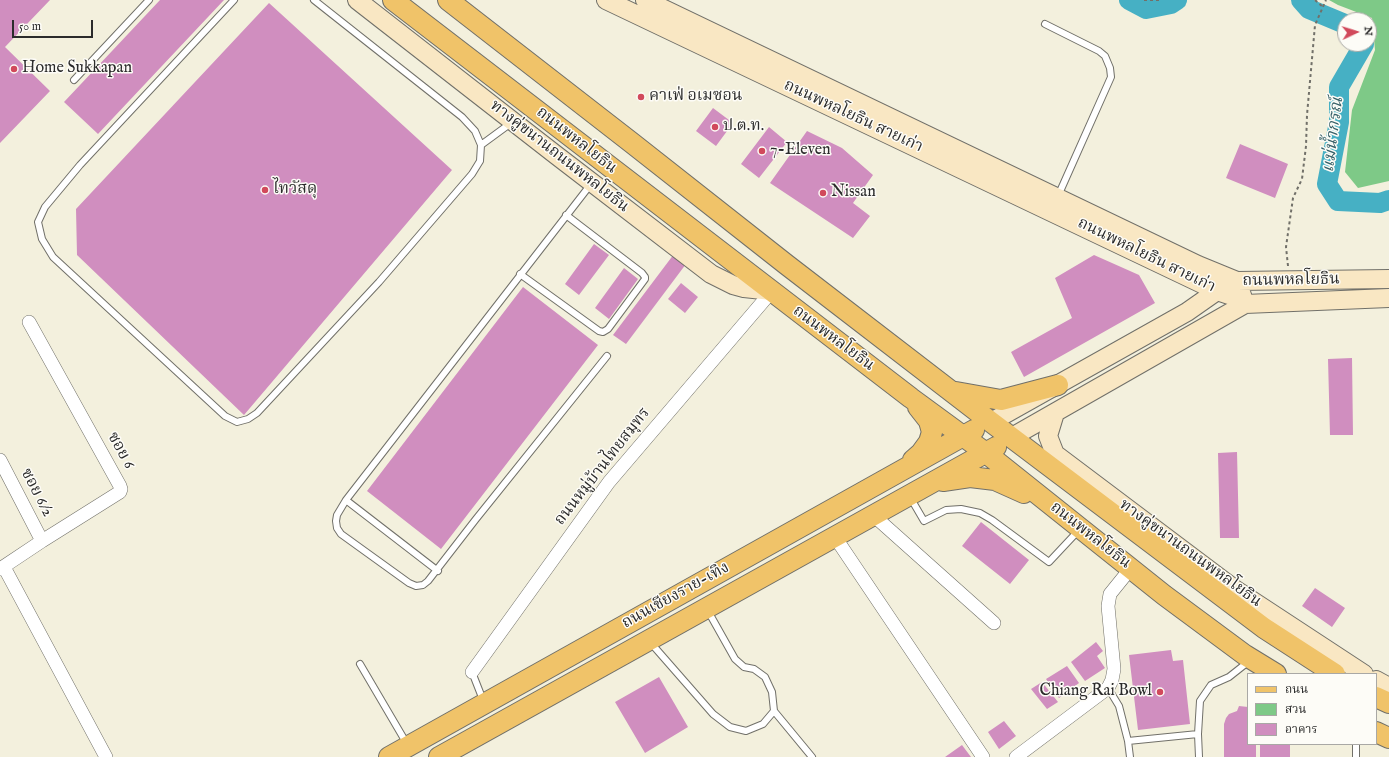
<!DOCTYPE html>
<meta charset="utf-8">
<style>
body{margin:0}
#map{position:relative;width:1389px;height:757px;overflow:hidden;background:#f3f0dd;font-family:"IM FELL English","Noto Serif Thai",serif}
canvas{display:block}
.legend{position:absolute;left:1247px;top:673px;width:130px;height:72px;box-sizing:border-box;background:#fdfcf7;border:1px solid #a9a8a5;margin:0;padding:5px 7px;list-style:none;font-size:12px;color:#2b2b2b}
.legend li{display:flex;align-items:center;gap:8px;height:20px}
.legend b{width:20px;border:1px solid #a9a8a5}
.north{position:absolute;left:1337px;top:12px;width:40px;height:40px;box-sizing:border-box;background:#fdfcf7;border:1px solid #a9a8a5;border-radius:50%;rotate:86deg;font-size:11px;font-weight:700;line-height:16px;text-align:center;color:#2b2b2b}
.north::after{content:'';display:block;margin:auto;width:14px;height:18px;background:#d1495b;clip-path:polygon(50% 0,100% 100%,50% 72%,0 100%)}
.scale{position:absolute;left:12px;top:20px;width:81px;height:18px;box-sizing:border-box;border:2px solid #2b2b2b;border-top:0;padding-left:5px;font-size:12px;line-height:14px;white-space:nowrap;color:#2b2b2b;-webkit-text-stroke:3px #fdfcf7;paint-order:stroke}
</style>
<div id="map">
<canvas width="1389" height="757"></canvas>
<ul class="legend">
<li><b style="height:5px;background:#f0c369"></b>ถนน</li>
<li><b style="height:11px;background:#7ec987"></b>สวน</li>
<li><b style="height:11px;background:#d08ebf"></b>อาคาร</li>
</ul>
<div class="north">N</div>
<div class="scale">50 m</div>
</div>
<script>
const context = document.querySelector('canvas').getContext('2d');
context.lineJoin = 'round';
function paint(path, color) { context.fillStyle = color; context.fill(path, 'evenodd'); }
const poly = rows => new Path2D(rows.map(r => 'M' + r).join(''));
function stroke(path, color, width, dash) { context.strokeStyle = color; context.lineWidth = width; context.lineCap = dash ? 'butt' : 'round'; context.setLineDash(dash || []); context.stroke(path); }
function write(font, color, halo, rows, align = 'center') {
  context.font = font + ' "IM FELL English","Noto Serif Thai",serif'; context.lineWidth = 3; context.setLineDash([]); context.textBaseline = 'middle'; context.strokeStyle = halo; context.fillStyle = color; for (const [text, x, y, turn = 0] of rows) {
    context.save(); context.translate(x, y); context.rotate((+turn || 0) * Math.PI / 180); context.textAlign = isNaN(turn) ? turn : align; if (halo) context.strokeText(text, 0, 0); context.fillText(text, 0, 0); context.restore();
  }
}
const green = poly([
 [1329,0,1389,0,1389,181,1358,188,1345,172,1352,110,1375,50,1372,18,1338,5]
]);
const river = poly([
 [1129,0,1146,9,1171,4,1177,0],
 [1301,0,1309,9,1345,24],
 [1364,44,1339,87,1339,122,1327,184,1338,201,1380,203,1389,200]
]);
const building = poly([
 [0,0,50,0,5,47,50,91,0,143],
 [160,0,224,0,98,134,64,102],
 [269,3,452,170,244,415,77,255,76,209],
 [713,108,733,123,716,146,696,131],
 [769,127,787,142,759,178,741,164],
 [807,131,842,148,873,175,853,203,870,216,853,238,770,183],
 [1240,144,1288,164,1275,198,1226,178],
 [594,244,609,255,579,295,565,284],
 [674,254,686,264,626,344,613,335],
 [1094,255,1139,275,1155,303,1024,377,1011,352,1072,318,1055,278],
 [624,268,638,279,609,319,595,308],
 [681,283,698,297,685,313,668,299],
 [523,287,598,345,441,549,367,491],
 [1352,358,1353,435,1330,435,1328,359],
 [1237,452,1239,538,1220,538,1218,453],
 [981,522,1029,560,1010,584,962,546],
 [1315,588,1345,608,1332,627,1302,606],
 [1096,642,1103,651,1097,656,1105,668,1085,681,1071,662],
 [1171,650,1173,661,1183,660,1190,724,1138,730,1129,655],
 [1067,666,1079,683,1059,698,1046,679],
 [659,677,688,727,645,753,615,702],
 [1042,682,1058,702,1047,709,1031,689],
 [1239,706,1248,707,1248,744,1256,744,1256,757,1224,757,1224,724,1226,718,1229,714,1237,711],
 [1004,721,1016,736,999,749,988,732],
 [1260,744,1290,744,1290,757,1260,757],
 [962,745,971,757,945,757]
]);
const path = poly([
 [1144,0,1160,0],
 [1315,0,1323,7],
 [1288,266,1286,247,1293,198,1302,179,1306,146,1307,115,1315,25,1326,0]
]);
const service = poly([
 [234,0,80,165,45,207,38,222,42,239,53,257,225,416,237,422,248,419,257,413,379,282,472,174,480,161,481,145,475,131,462,117,314,0],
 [1045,24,1099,51,1105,56,1110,68,1111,77,1107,86,1058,196],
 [74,80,149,0],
 [481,145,511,123],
 [591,184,346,500,337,515,336,521,337,528,341,534,409,583,416,586,423,585,428,581,476,519,607,356],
 [520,274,599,331,603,332,608,329,645,279,645,277,642,273,566,215],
 [910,497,924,521,946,510,961,509,980,513,992,520,1049,562,1079,530],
 [346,500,438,571],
 [708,611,735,659,744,667,754,669,765,677,772,692,774,711,812,757],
 [650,642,713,714,730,727,746,731,763,724,774,711],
 [360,664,407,744],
 [472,672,483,700],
 [1108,688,1119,706,1128,741,1130,757],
 [1128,741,1198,734],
 [1199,757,1198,734,1200,701,1211,685,1229,677,1248,662],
 [1356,757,1356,744]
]);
const minor = poly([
 [0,460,42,541],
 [873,515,994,623],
 [835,537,983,757],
 [4,567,106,757],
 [0,569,42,541,120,492,121,489,120,486,29,322],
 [472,672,609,482,772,291],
 [1016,757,1108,688,1112,680,1114,669,1108,606,1110,594,1131,568]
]);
const secondary = poly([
 [357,0,556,155,711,274,733,285,744,288,772,291],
 [606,0,1217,291,1232,296,1245,304],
 [645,0,1198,265,1237,281,1245,304],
 [1055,413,1048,436,1055,454,1233,588,1364,674],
 [991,422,1187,312,1217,291,1237,281,1389,279],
 [1012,437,1245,304,1389,298],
 [1376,680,1389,687]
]);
const primary = poly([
 [393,0,911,398,986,453,1164,595,1245,655,1276,674],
 [448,0,632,143,787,265,991,422,1264,628,1335,674],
 [956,392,1001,400,1058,385],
 [913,460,921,453,929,442,932,432,929,421,918,407],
 [943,481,970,477,995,480,1024,493],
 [1376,697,1389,703],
 [1376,732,1389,738],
 [389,757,974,430],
 [439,757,996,447]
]);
const markers = [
 [14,69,4,"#d1495b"],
 [641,97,4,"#d1495b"],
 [715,127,4,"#d1495b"],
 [762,151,4,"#d1495b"],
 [265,190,4,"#d1495b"],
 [823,193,4,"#d1495b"],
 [1160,692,4,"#d1495b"]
];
const poiNames = [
 ["Home Sukkapan",22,69],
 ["คาเฟ่ อเมซอน",649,97],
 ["ป.ต.ท.",723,127],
 ["7-Eleven",770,151],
 ["ไทวัสดุ",273,190],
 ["Nissan",831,193],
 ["Chiang Rai Bowl",1152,692,"right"]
];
const streetNames = [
 ["ถนนพหลโยธิน สายเก่า",853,117,25],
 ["ถนนพหลโยธิน",576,141,38],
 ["ทางคู่ขนานถนนพหลโยธิน",559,157,38],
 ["ถนนพหลโยธิน สายเก่า",1146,256,26],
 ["ถนนพหลโยธิน",1291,281,-1],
 ["ถนนพหลโยธิน",833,339,37],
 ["ซอย 6",120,451,61],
 ["ถนนหมู่บ้านไทยสมุทร",603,467,-52],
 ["ซอย 6/2",36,493,63],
 ["ถนนพหลโยธิน",1090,536,38],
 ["ทางคู่ขนานถนนพหลโยธิน",1190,554,36],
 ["ถนนเชียงราย-เทิง",676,596,-29]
];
const waterNames = [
 ["แม่น้ำกรณ์",1334,135,-83]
];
paint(green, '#7ec987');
stroke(river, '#46b0c4', 20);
paint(building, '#d08ebf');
stroke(service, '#717069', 8);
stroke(minor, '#717069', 14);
stroke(secondary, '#717069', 20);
stroke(primary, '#717069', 22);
stroke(path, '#717069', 2, [3, 3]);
stroke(service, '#fff', 6);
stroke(minor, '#fff', 13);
stroke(secondary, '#f9e7c3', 18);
stroke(primary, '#f0c369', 20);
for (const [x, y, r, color] of markers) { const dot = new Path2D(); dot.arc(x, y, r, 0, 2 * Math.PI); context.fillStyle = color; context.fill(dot); stroke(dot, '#fdfcf7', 1.5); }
write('16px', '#2b2b2b', '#fdfcf7', poiNames, 'left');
write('16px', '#2b2b2b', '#fdfcf7', streetNames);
write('italic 17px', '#366068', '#fdfcf7', waterNames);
</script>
